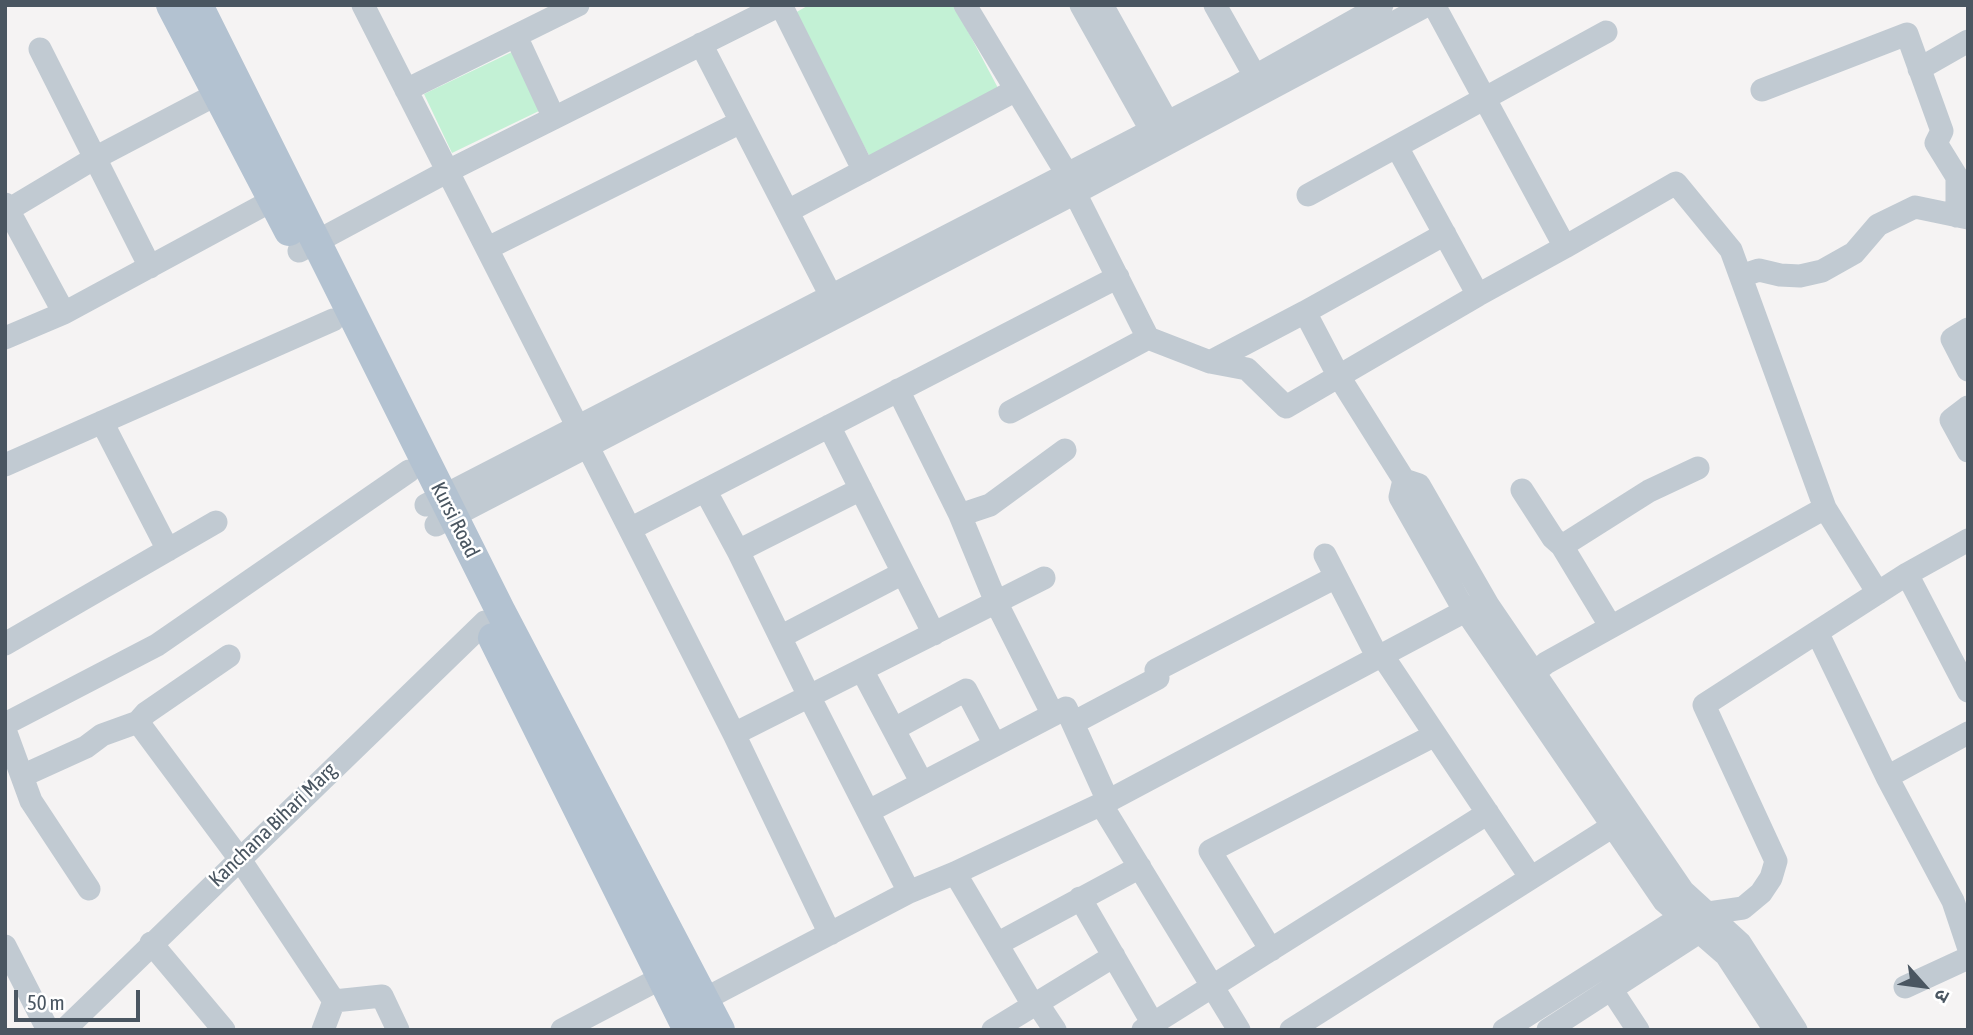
<!DOCTYPE html>
<meta charset="utf-8">
<style>
body{margin:0}
#map{position:relative;width:1973px;height:1035px;overflow:hidden;background:#f5f3f3;font-family:"Asap Condensed","Noto Sans Devanagari",sans-serif}
canvas{display:block}
.frame{position:absolute;inset:0;border:7px solid #4a5661;pointer-events:none}
.north{position:absolute;left:1889px;top:951px;width:70px;height:70px;-webkit-text-stroke:5px #fff;paint-order:stroke;rotate:118deg;font-size:19px;font-weight:700;line-height:28px;text-align:center;color:#4a5661}
.north::after{content:'';display:block;margin:auto;width:24px;height:32px;background:#4a5661;clip-path:polygon(50% 0,100% 100%,50% 72%,0 100%)}
.scale{position:absolute;left:14px;top:990px;width:126px;height:32px;box-sizing:border-box;border:4px solid #4a5661;border-top:0;padding-left:9px;font-size:21px;line-height:24px;white-space:nowrap;color:#4a5661;-webkit-text-stroke:5px #fff;paint-order:stroke}
</style>
<div id="map">
<canvas width="1973" height="1035"></canvas>
<div class="frame"></div>
<div class="north">उ</div>
<div class="scale">50 m</div>
</div>
<script>
const context = document.querySelector('canvas').getContext('2d');
context.lineJoin = 'round';
function paint(path, color) { context.fillStyle = color; context.fill(path, 'evenodd'); }
const poly = rows => new Path2D(rows.map(r => 'M' + r).join(''));
function stroke(path, color, width, dash) { context.strokeStyle = color; context.lineWidth = width; context.lineCap = dash ? 'butt' : 'round'; context.setLineDash(dash || []); context.stroke(path); }
function write(font, color, halo, rows, align = 'center') {
  context.font = font + ' "Asap Condensed",sans-serif'; context.lineWidth = 5; context.setLineDash([]); context.textBaseline = 'middle'; context.strokeStyle = halo; context.fillStyle = color; for (const [text, x, y, turn = 0] of rows) {
    context.save(); context.translate(x, y); context.rotate((+turn || 0) * Math.PI / 180); context.textAlign = isNaN(turn) ? turn : align; if (halo) context.strokeText(text, 0, 0); context.fillText(text, 0, 0); context.restore();
  }
}
const green = poly([
 [809,5,954,5,998,88,870,157,793,14],
 [514,51,541,110,452,153,424,94]
]);
const minor = poly([
 [363,5,734,734,830,934],
 [781,5,864,171],
 [965,5,1067,174],
 [1081,5,1159,144],
 [1102,5,1174,134],
 [1215,5,1255,76],
 [516,36,554,118],
 [701,44,831,296],
 [40,49,150,267],
 [1919,69,1968,41],
 [406,90,578,5],
 [1762,90,1907,34,1942,131,1936,143,1957,177,1957,216],
 [1397,147,1478,295],
 [1308,195,1606,32],
 [5,204,64,313],
 [8,210,95,158,217,94],
 [788,211,1016,90],
 [1445,234,1305,312,1338,375,1404,480,1419,485,1488,605,1683,891,1740,943,1796,1030],
 [1565,247,1676,183,1731,250,1825,508],
 [488,248,741,122],
 [299,251,448,171,780,5],
 [1741,276,1759,270,1780,275,1800,276,1822,271,1854,253,1878,225,1915,207,1968,218],
 [1968,329,1952,339,1968,370],
 [5,338,64,313,273,200],
 [1148,338,1210,362,1247,369,1286,407,1478,295,1565,247,1434,5],
 [1210,362,1305,312],
 [898,390,960,515,996,602,1053,715],
 [1968,407,1951,420,1968,451],
 [1010,412,1148,338,1075,193],
 [102,422,168,550],
 [829,426,934,634],
 [5,465,333,320],
 [1404,480,1400,497,1459,601,1664,901,1726,955,1775,1030],
 [705,490,738,551,809,696,909,892],
 [1522,490,1553,538,1562,546,1611,627],
 [426,505,1234,88,1382,5],
 [960,515,990,505,1065,450],
 [436,525,1075,193,1427,5],
 [630,529,1118,277],
 [1562,546,1649,491,1698,468],
 [738,551,861,489],
 [1325,555,1378,658],
 [1907,574,1968,691],
 [1817,632,1887,777,1953,901,1968,946],
 [782,636,903,573],
 [5,644,216,522],
 [1382,655,1531,878],
 [862,670,922,783],
 [1534,673,1546,663,1825,508,1878,593],
 [138,722,239,858,334,1001],
 [1073,723,1158,678,1156,670,1336,577],
 [5,724,157,645,409,471],
 [894,729,966,690,995,745],
 [5,730,31,801,89,889],
 [734,734,1044,578],
 [22,776,86,747,102,735,138,722,146,713,229,656],
 [1887,777,1968,733],
 [1101,804,1239,1030],
 [869,811,1066,708,1108,801],
 [955,873,1033,1005],
 [1080,898,1153,1024],
 [151,943,224,1030],
 [997,944,1140,867],
 [5,946,48,1030],
 [1271,950,1210,851,1435,735],
 [1905,987,1968,958],
 [1611,989,1638,1030],
 [705,999,909,892,955,873,1108,801,1465,611],
 [334,1001,382,996,398,1030],
 [1037,1003,1055,1030],
 [64,1030,485,622],
 [323,1030,334,1001],
 [562,1030,661,978],
 [993,1030,1114,956],
 [1143,1030,1488,813],
 [1291,1030,1613,826],
 [1504,1030,1681,917,1743,908,1761,893,1771,878,1776,861,1704,705,1907,574,1968,540],
 [1548,1030,1699,932,1705,920]
]);
const major = poly([
 [171,5,289,231],
 [198,5,500,610,720,1030],
 [493,638,688,1030]
]);
const streetNames = [
 ["Kursi Road",455,520,63],
 ["Kanchana Bihari Marg",273,825,-44]
];
paint(green, '#c3f1d5');
stroke(minor, '#c1cad2', 23);
stroke(major, '#b3c2d1', 30);
write('21px', '#4a5661', '#fff', streetNames);
</script>
